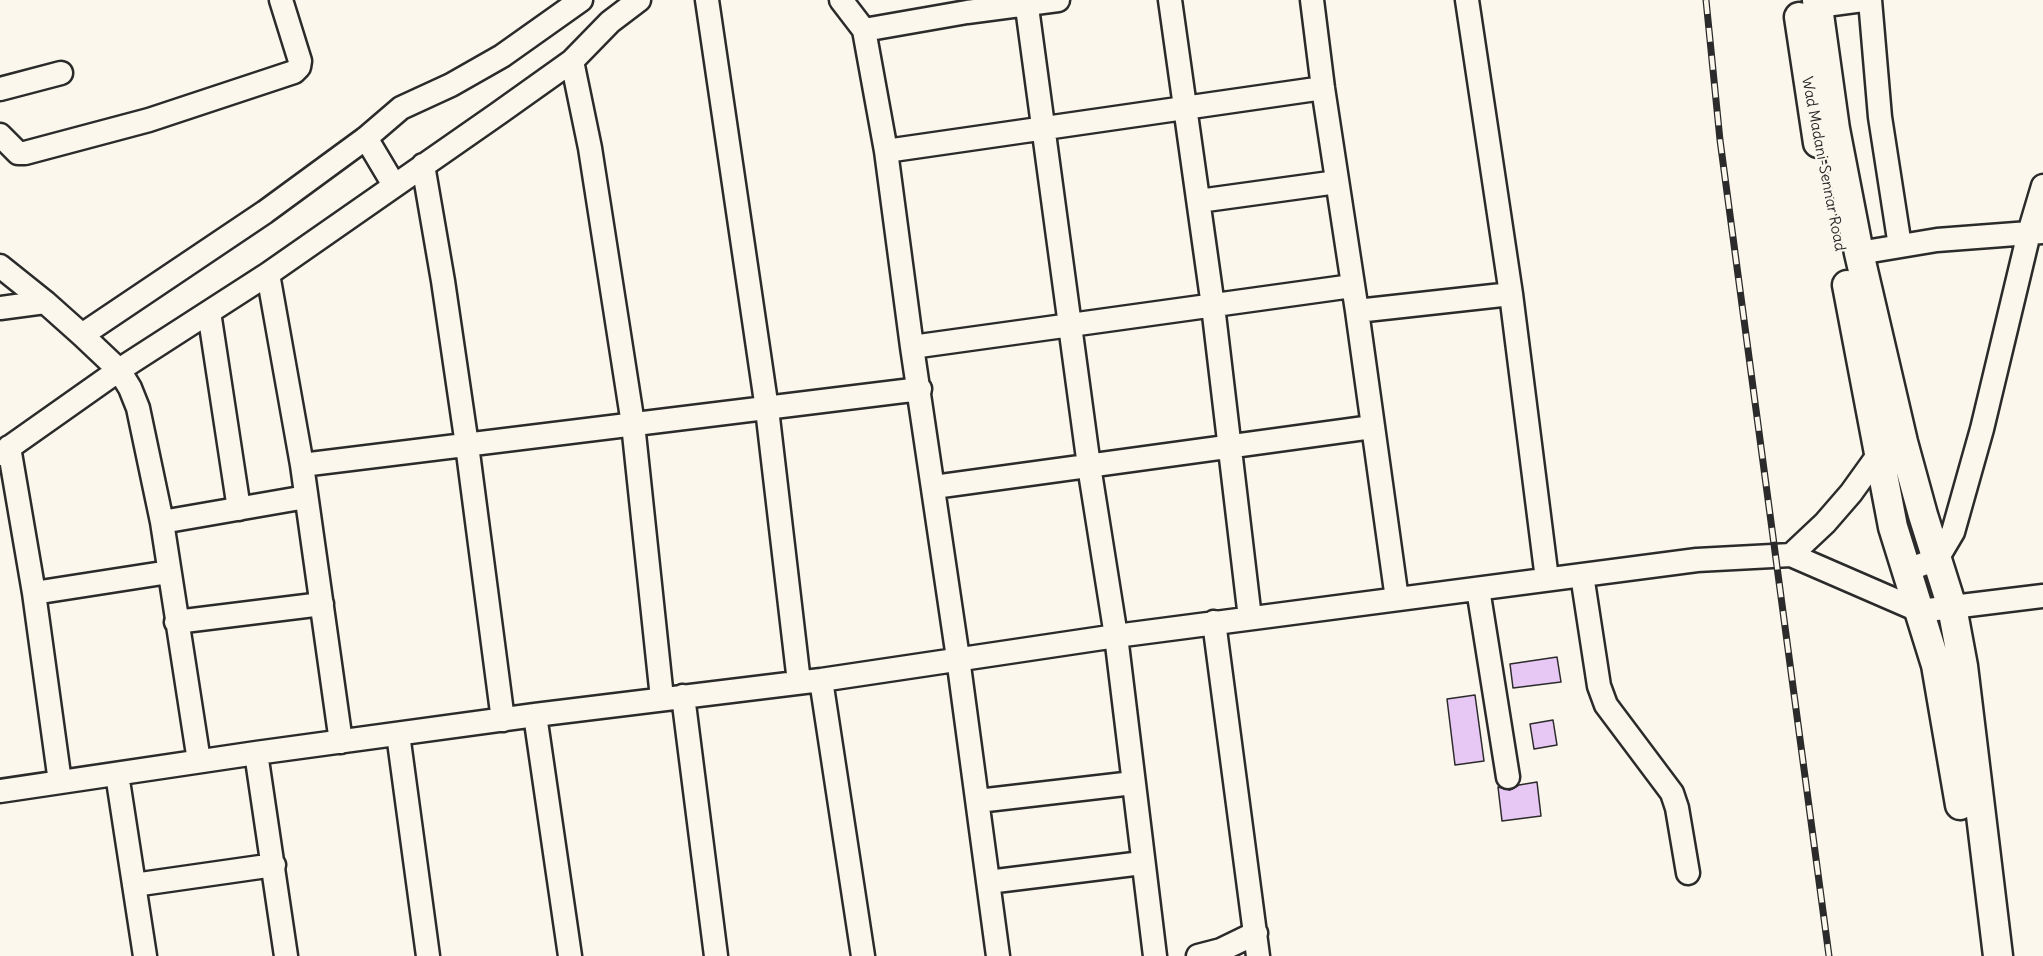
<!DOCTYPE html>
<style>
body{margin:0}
canvas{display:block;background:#fbf7ec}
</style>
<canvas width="2043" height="956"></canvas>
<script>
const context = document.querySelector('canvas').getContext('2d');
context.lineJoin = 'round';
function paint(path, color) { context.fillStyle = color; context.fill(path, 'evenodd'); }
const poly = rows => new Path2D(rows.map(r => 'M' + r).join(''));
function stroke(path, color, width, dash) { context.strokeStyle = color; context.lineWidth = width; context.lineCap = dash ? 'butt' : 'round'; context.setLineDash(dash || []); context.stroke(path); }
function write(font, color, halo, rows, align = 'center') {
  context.font = font + ' Delius,sans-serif'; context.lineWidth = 4.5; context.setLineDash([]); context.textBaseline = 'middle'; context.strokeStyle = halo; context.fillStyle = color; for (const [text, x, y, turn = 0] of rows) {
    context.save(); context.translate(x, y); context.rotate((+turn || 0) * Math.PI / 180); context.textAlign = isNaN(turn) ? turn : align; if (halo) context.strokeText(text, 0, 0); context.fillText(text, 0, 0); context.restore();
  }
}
const building = poly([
 [1557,657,1561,682,1513,688,1510,664,1557,657],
 [1475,695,1484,761,1455,765,1447,699,1475,695],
 [1553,720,1557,745,1534,749,1530,724,1553,720],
 [1537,782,1541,816,1502,821,1498,787,1510,790,1519,785,1537,782]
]);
const minor = poly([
 [707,0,767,409,799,682],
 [841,0,864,30,886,151,912,347,958,658,998,956],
 [1026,0,1089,466,1116,636,1155,956],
 [1170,0,1213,306,1250,618],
 [1312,0,1323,88,1357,311,1397,599],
 [1467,0,1511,294,1547,579],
 [1870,0,1880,117,1900,246],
 [1818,6,1863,0],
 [864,30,967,12,1058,0],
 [572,61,590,148,633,424,662,698],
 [0,89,61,73],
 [0,135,18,153,25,153,149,120,294,72,299,67,300,61,281,0],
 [366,138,394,185],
 [886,151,1323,88],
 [423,165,443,281,467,445,503,720],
 [1199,201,1337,182],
 [1859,253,1937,240,2042,232],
 [0,266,45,302,82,335,119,370,130,388,138,408,162,522,199,761],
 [268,274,302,465,341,742],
 [0,308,45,302],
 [1357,311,1511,294],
 [209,312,239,509],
 [82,335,265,212,366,138,401,108,451,85,502,56,581,0],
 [912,347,1352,286],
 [9,447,34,593,60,782],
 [0,454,119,370,268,274,499,113,572,61,610,22,639,0],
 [302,465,920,389],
 [934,487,1372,427],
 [162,522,306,497],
 [1791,555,1825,523,1851,493,1879,454],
 [1907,570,1937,559,1953,532,1982,429,2029,233,2043,186],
 [1582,575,1599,686,1606,705,1672,793,1677,808,1688,873],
 [1478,589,1508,777],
 [34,593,169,572],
 [176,622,322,604],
 [1214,622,1258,956],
 [821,680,863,956],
 [683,696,716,956],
 [535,715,570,956],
 [398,734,428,956],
 [256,753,286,956],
 [117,774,145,956],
 [0,791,256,753,535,715,821,680,1116,636,1697,560,1791,555,1920,611,2043,596],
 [978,801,1133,783],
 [988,882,1142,863],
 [134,885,274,865],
 [1198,956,1221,950,1256,933]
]);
const major = poly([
 [1817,0,1835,129,1859,253,1903,442,1923,515,1952,607,1963,666,1998,956],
 [1799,17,1818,143],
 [1847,285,1893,527,1936,665,1960,805]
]);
const rail = poly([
 [1706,0,1720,140,1829,956]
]);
const streetNames = [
 ["Wad Madani-Sennar Road",1823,164,79]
];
paint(building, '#e7c7f3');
stroke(building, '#2b2b2b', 1.5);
stroke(minor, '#2b2b2b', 27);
stroke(major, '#2b2b2b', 33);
stroke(minor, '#fbf7ec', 22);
stroke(major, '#fbf7ec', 28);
stroke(rail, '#2b2b2b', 7);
stroke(rail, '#fbf7ec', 4.5, [14]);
write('15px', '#2b2b2b', '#fbf7ec', streetNames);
</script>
